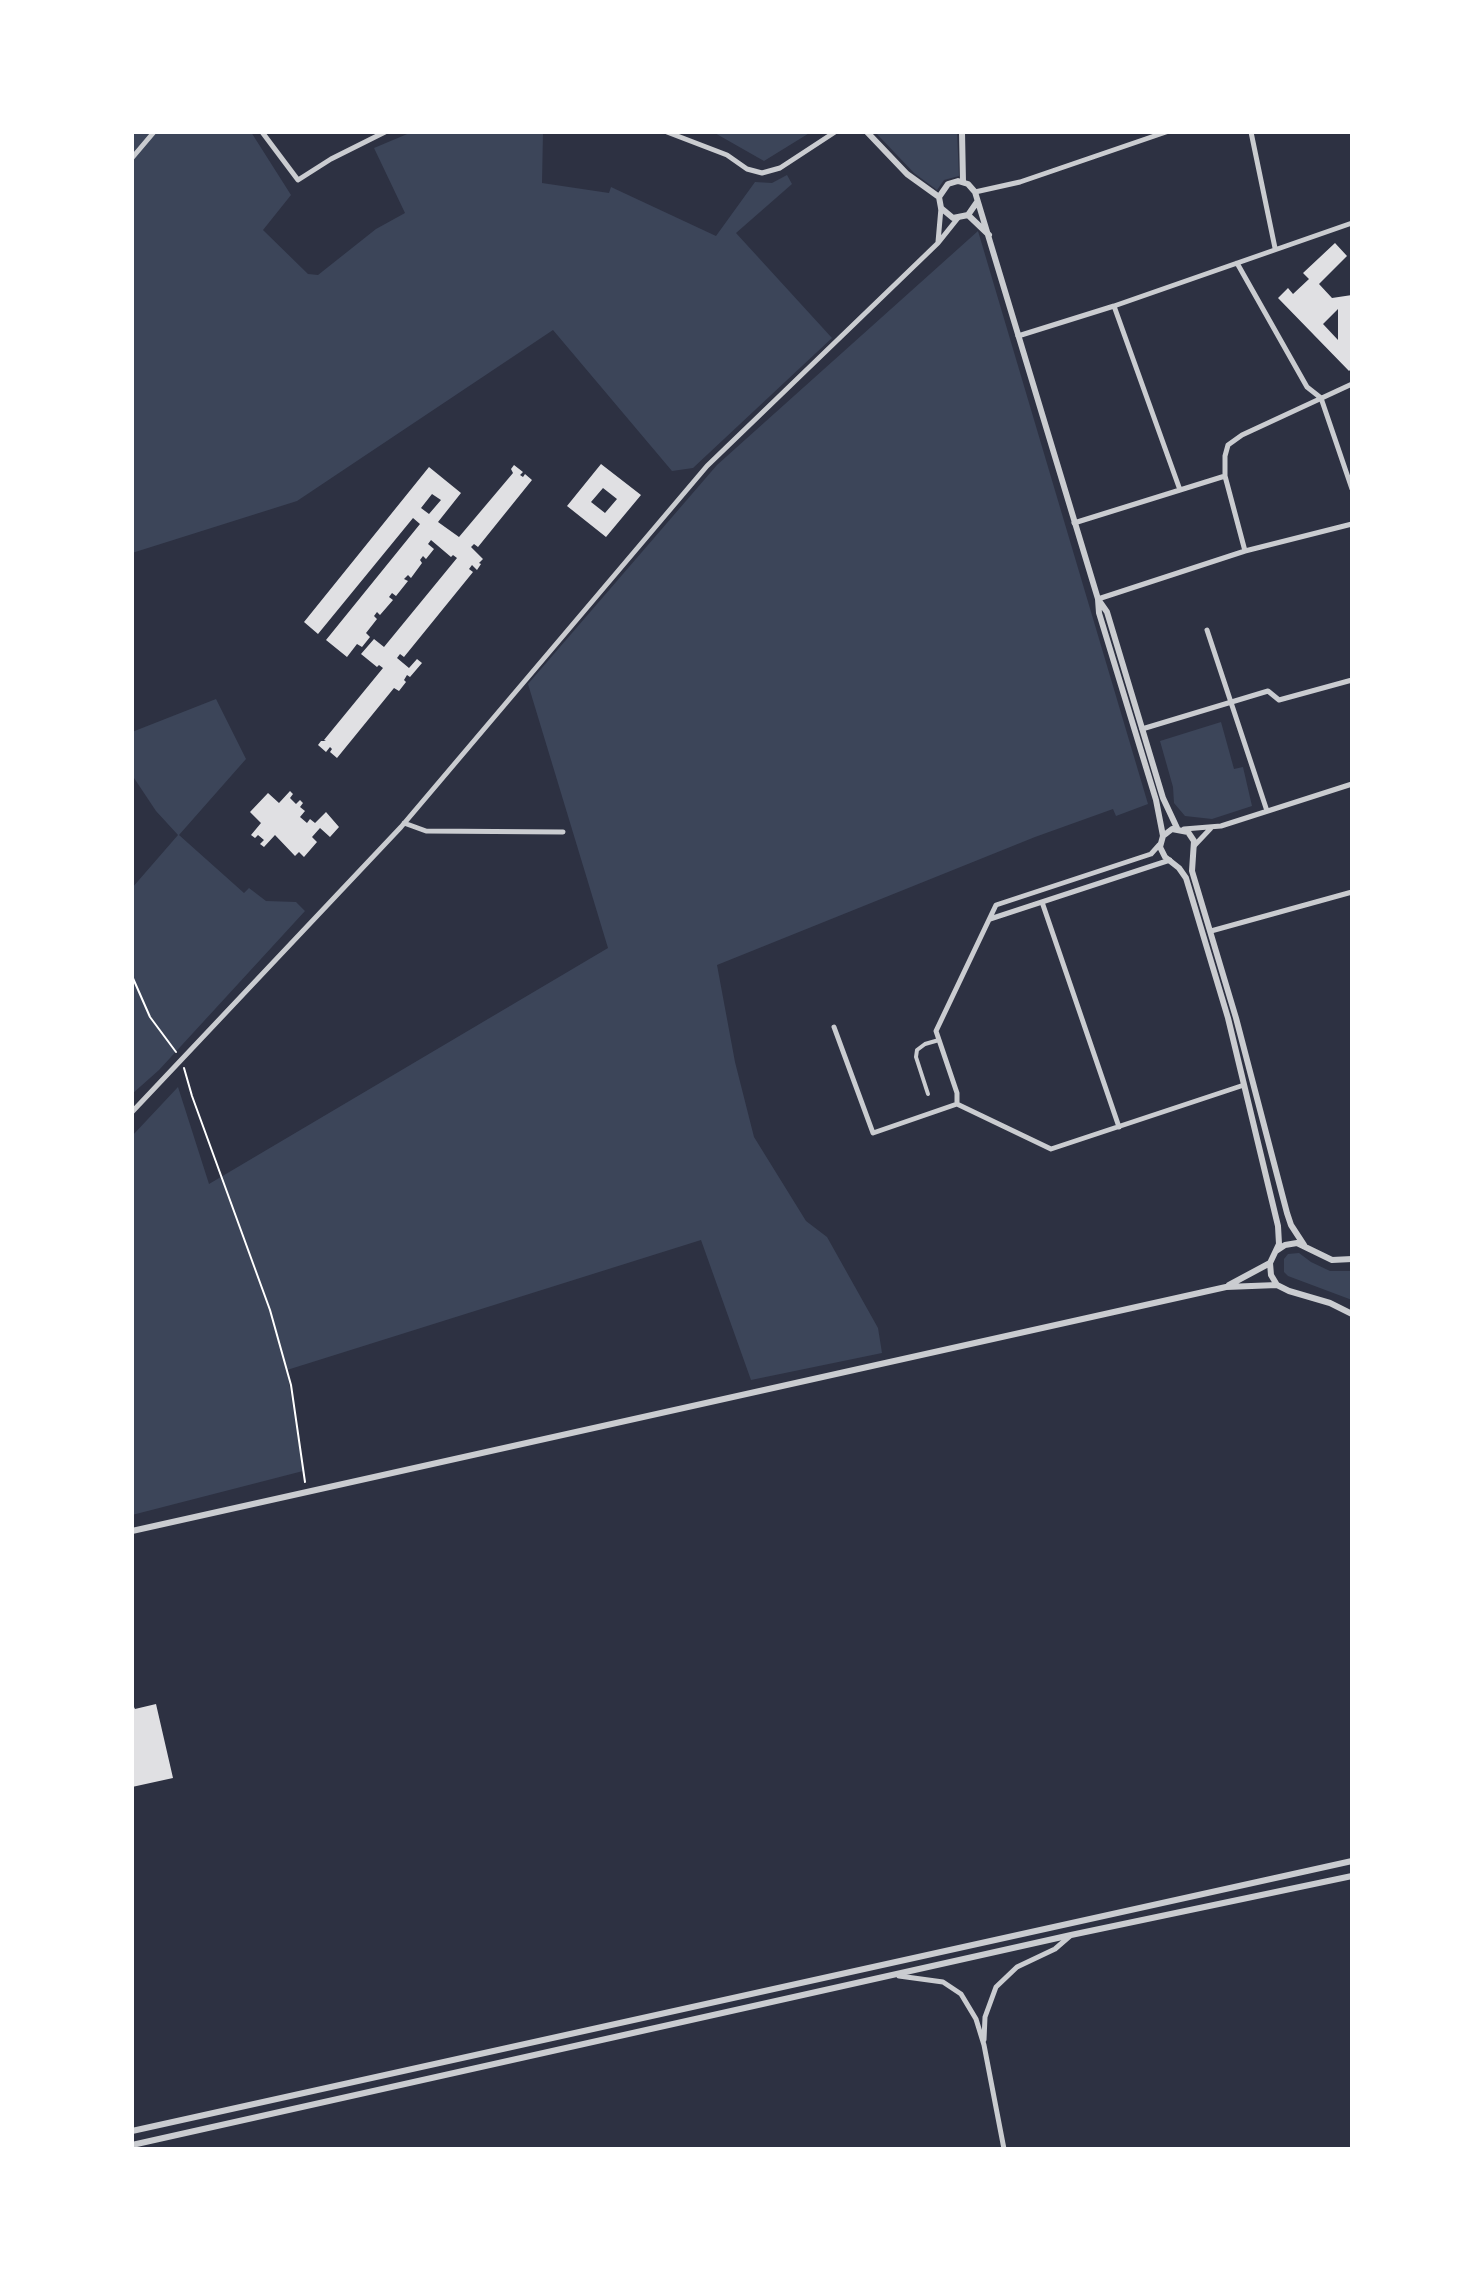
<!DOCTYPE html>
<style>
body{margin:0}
#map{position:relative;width:1484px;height:2281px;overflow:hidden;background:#2d3142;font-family:Signika,sans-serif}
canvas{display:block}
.frame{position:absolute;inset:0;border:134px solid #fff;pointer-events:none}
</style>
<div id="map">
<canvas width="1484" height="2281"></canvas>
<div class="frame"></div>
</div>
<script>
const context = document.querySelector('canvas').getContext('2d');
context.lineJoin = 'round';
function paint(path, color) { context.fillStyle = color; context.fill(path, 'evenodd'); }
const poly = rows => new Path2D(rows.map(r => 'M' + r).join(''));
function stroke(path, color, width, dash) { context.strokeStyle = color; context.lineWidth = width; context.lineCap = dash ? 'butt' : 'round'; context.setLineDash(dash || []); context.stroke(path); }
const green = poly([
 [132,132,251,132,291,195,263,230,308,274,318,275,376,229,405,213,374,148,412,132,543,132,542,183,609,193,611,187,716,236,755,182,772,183,787,175,792,184,736,233,832,338,693,468,672,471,553,330,297,501,132,553],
 [713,132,811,132,764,161],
 [875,132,957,132,959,176,944,180,937,190,914,173],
 [978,231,1148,804,1116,816,1113,809,1035,837,717,965,735,1062,754,1137,806,1221,827,1237,878,1328,882,1353,751,1380,701,1240,287,1370,303,1471,132,1515,132,1136,178,1087,209,1184,608,948,528,684,717,465],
 [216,699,246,759,179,835,244,893,249,888,266,901,296,902,305,911,159,1070,132,1094,132,888,178,835,156,811,132,775,132,732],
 [1221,722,1234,769,1243,767,1252,806,1212,819,1185,816,1174,803,1173,787,1160,741],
 [1299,1253,1311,1262,1330,1271,1352,1271,1352,1300,1288,1276,1284,1272,1284,1259,1288,1254]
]);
const building = poly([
 [1335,243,1347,256,1319,284,1332,298,1352,295,1352,368,1349,371,1278,298,1288,288,1293,294,1309,279,1303,273],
 [1338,309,1338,340,1323,324],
 [601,464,641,495,606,537,567,506],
 [603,488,617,499,605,513,591,502],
 [514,465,523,472,520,475,523,477,525,474,532,480,478,547,474,544,471,547,483,559,479,563,481,564,477,570,472,565,469,569,473,572,404,657,400,654,397,658,409,668,417,659,422,663,410,677,407,675,404,680,406,682,399,691,394,688,337,758,330,752,332,749,330,747,326,752,318,745,321,741,326,741,324,740,383,668,379,665,377,667,361,654,374,639,384,647,457,558,453,555,451,557,431,540,428,544,434,549,426,559,423,556,420,560,422,563,411,578,408,575,404,579,408,581,396,596,392,593,389,597,393,600,380,615,377,612,374,616,377,619,366,633,370,637,362,647,357,644,347,657,326,640,420,524,413,518,318,634,304,622,429,467,461,493,438,522,459,537,513,473,511,469],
 [432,494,441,500,429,514,421,508],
 [290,791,293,794,290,798,296,804,300,800,303,803,300,807,305,811,300,817,307,823,310,819,315,823,326,812,339,827,330,837,320,828,312,837,317,842,304,857,299,852,295,856,275,835,264,847,260,844,264,840,258,835,255,838,251,835,261,823,250,812,268,793,279,803],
 [132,1703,135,1709,156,1704,173,1778,132,1787]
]);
const path = poly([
 [132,976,150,1017,176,1052],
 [184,1068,192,1096,270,1310,291,1385,305,1482]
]);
const pedestrian = poly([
 [928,1094,916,1057,917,1050,925,1044,939,1040]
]);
const minor = poly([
 [262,132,298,180,331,159,385,132],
 [667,132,727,155,747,169,762,173,780,168,835,132],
 [1251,132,1275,248],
 [132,158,154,132],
 [975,192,1020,182,1166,132],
 [938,242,941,208],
 [1237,263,1307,387,1321,398,1352,489],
 [1114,306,1180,490],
 [1018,336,1114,306,1352,223],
 [1074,523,1225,476],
 [1245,551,1225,476,1225,456,1228,445,1242,435,1352,384],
 [1098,599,1245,551,1352,524],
 [1207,630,1267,811],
 [1142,729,1268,691,1279,700,1352,680],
 [404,823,426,831,563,832],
 [1184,829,1221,826,1352,784],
 [1194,846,1211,828],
 [1042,902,1119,1127],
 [990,919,1170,860],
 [1211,931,1352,892],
 [834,1027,873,1133,957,1104,1051,1149,1244,1085],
 [957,1104,957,1093,936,1031,996,905,1151,854,1159,845],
 [132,1112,401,827,707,466,938,243,958,218],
 [899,1976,943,1982,961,1994,976,2019,984,2045,1004,2149],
 [984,2040,985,2017,996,1987,1017,1967,1055,1949,1070,1936]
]);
const tertiary = poly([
 [867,132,907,174,939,197],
 [962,132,963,182],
 [977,202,968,215,953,218,941,208,939,197,948,184,958,181,968,184,975,192,1098,599,1099,613,1156,800,1163,836],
 [968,215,989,235],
 [1100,602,1107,612,1163,798,1177,828],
 [1304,1245,1291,1225,1287,1213,1236,1018,1192,871,1194,841,1188,832,1172,829,1163,836,1160,847,1165,857,1179,868,1186,878,1228,1018,1278,1226,1279,1244,1270,1263,1271,1275,1277,1285,1289,1291,1330,1303,1352,1314],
 [1276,1251,1285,1245,1297,1243,1332,1260,1352,1259],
 [1229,1285,1270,1263],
 [132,1531,1226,1287,1277,1285],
 [132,2131,1352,1861],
 [132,2145,1071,1935,1352,1876]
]);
paint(green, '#3c4559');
paint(building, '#e0e0e3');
stroke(path, '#fff', 2);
stroke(pedestrian, '#caccd0', 4);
stroke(minor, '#caccd0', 5);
stroke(tertiary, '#caccd0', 6);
</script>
